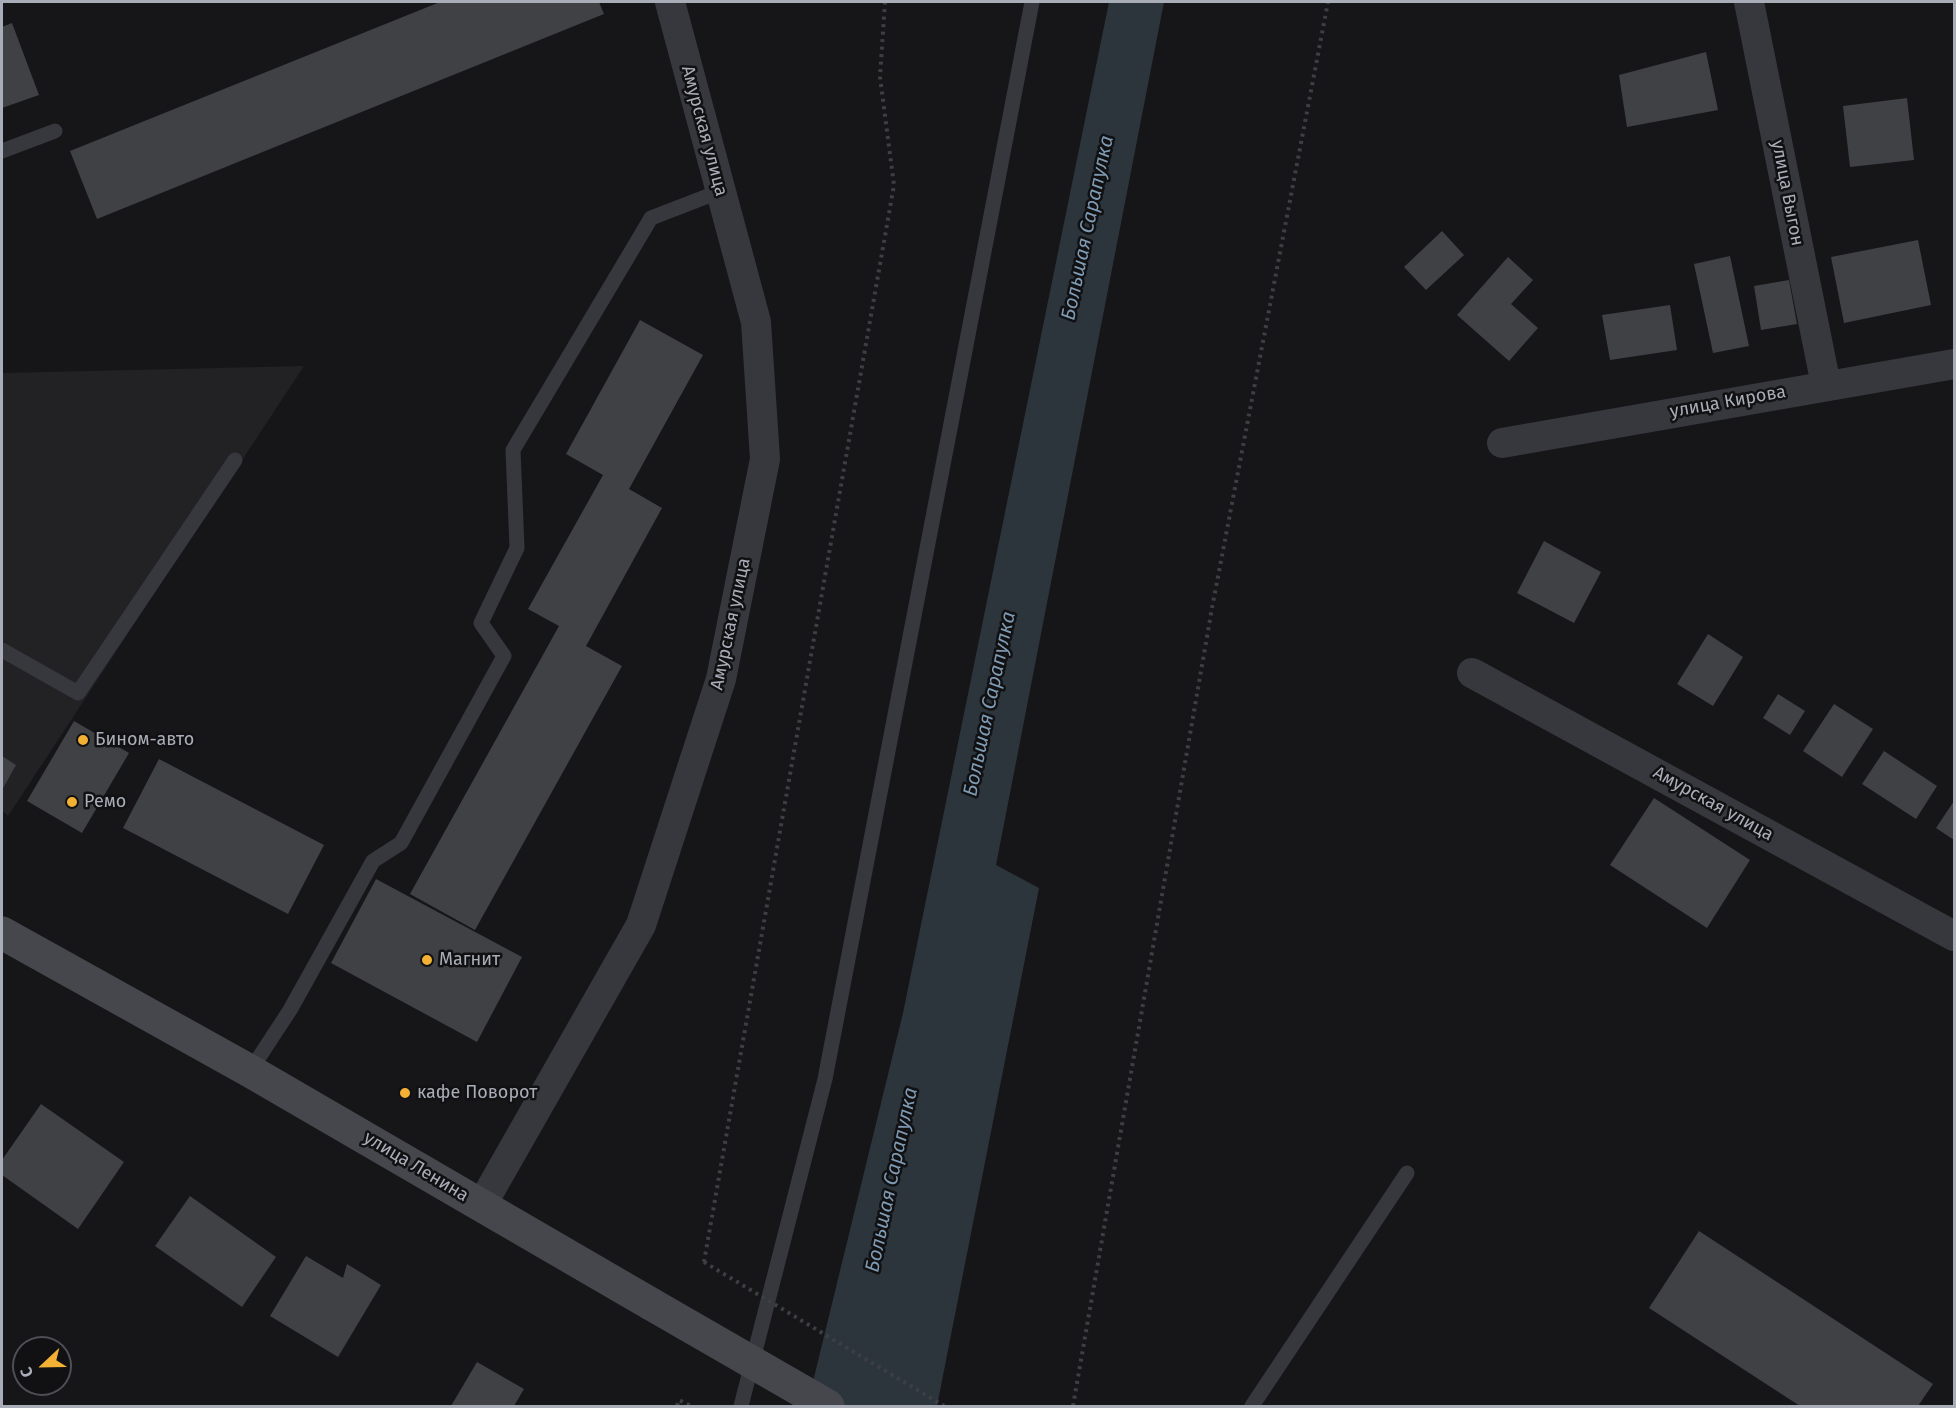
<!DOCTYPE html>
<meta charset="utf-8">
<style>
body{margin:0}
#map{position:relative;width:1956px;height:1408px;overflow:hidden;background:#161618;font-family:"Fira Sans",sans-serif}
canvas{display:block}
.frame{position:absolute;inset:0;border:3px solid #a8adb8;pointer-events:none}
.north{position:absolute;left:12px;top:1336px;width:60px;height:60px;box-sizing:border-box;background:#111113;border:2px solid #4d4f55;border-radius:50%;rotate:248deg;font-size:16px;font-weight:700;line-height:24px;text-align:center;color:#a8adb8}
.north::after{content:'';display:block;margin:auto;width:21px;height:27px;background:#f2b134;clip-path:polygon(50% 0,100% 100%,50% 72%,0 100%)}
</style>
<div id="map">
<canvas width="1956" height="1408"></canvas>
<div class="frame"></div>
<div class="north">С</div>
</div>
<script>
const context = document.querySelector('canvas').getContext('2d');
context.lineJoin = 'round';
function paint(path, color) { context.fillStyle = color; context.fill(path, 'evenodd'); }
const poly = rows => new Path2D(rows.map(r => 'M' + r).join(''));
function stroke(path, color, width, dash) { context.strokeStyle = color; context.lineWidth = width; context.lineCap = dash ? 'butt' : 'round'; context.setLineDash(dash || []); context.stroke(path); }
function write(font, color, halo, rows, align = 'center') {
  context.font = font + ' "Fira Sans",sans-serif'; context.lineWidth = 5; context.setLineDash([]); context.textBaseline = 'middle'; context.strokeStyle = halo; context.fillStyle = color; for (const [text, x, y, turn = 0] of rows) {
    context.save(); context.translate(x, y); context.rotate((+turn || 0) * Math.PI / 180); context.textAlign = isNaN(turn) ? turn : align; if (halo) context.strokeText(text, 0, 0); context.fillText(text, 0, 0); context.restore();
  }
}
const built = poly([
 [304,366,8,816,2,811,2,373]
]);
const water = poly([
 [1109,2,1164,2,996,865,1039,888,937,1406,807,1406,903,1013]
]);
const building = poly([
 [440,2,599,2,604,14,97,219,70,151],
 [12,23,39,95,2,108,2,27],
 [1706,52,1718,110,1627,127,1619,75],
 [1907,98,1914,160,1850,167,1843,106],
 [1442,231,1464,255,1426,290,1404,267],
 [1918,240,1931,305,1844,323,1831,257],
 [1730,256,1749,346,1713,353,1694,264],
 [1508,257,1533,280,1511,304,1538,328,1509,361,1457,315],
 [1789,280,1797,324,1761,330,1754,286],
 [1670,305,1677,350,1610,360,1602,315],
 [640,320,703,355,629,489,662,508,586,646,622,666,475,930,410,894,559,626,528,609,603,475,566,454],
 [1544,541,1601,572,1574,623,1517,593],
 [1708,634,1743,657,1713,706,1677,684],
 [1778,694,1805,711,1790,735,1763,718],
 [1834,704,1873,729,1842,777,1803,751],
 [74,721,129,753,82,833,27,801],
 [1884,751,1937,786,1916,819,1862,784],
 [2,756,16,765,2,790],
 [159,759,324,845,288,914,123,828],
 [1654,798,1750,860,1707,928,1610,865],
 [1954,801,1954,840,1936,828],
 [376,879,522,957,477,1042,331,963],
 [41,1104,124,1162,78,1229,2,1175,2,1160],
 [190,1196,276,1257,242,1307,155,1246],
 [1699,1231,1933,1384,1918,1406,1800,1406,1649,1308],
 [306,1256,343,1278,347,1264,381,1285,338,1357,270,1316],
 [477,1362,524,1389,514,1406,451,1406]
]);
const path = poly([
 [704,1262,894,185,880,77,885,2],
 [677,1406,679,1400,691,1406],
 [1073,1406,1212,608,1328,2]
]);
const lane = poly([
 [2,151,55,131],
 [2,650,78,693,235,460],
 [250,1071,290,1010,373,861,401,843,504,656,481,623,517,548,513,450,651,218,721,191],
 [741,1406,825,1079,1032,2],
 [1252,1406,1407,1173]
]);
const street = poly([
 [1749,2,1826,385],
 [1502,443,1954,364],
 [1472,673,1954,936],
 [481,1206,641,925,721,679,765,459,756,322,670,2]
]);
const secondary = poly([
 [2,933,250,1071,651,1304]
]);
const pathBridge = poly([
 [704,1262,944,1406]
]);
const secondaryBridge = poly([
 [651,1304,828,1406]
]);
const markers = [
 [83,740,6,"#f2b134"],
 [72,802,6,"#f2b134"],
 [427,960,6,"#f2b134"],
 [405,1093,6,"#f2b134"]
];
const streetNames = [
 ["Амурская улица",704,131,75],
 ["улица Выгон",1787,193,79],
 ["улица Кирова",1728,402,-10],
 ["Амурская улица",731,624,-78],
 ["Амурская улица",1713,804,29],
 ["улица Ленина",416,1167,31]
];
const poiNames = [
 ["Бином-авто",95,740],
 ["Ремо",84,802],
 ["Магнит",439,960],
 ["кафе Поворот",417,1093]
];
const waterNames = [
 ["Большая Сарапулка",1088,228,-78],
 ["Большая Сарапулка",990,704,-78],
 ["Большая Сарапулка",892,1180,-78]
];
paint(built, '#222225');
paint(water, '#2c353c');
paint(building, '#404145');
stroke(path, '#3d3f44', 4, [3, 4.5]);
stroke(lane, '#37383d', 15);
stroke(street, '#37383d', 30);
stroke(secondary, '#45474d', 33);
stroke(pathBridge, '#3d3f44', 4, [3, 4.5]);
stroke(secondaryBridge, '#45474d', 33);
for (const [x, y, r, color] of markers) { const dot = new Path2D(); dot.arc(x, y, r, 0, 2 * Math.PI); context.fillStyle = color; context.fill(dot); stroke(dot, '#111113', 2); }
write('18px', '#a8adb8', '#111113', streetNames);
write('18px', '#a8adb8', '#111113', poiNames, 'left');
write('italic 20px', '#7f9bb3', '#111113', waterNames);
</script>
